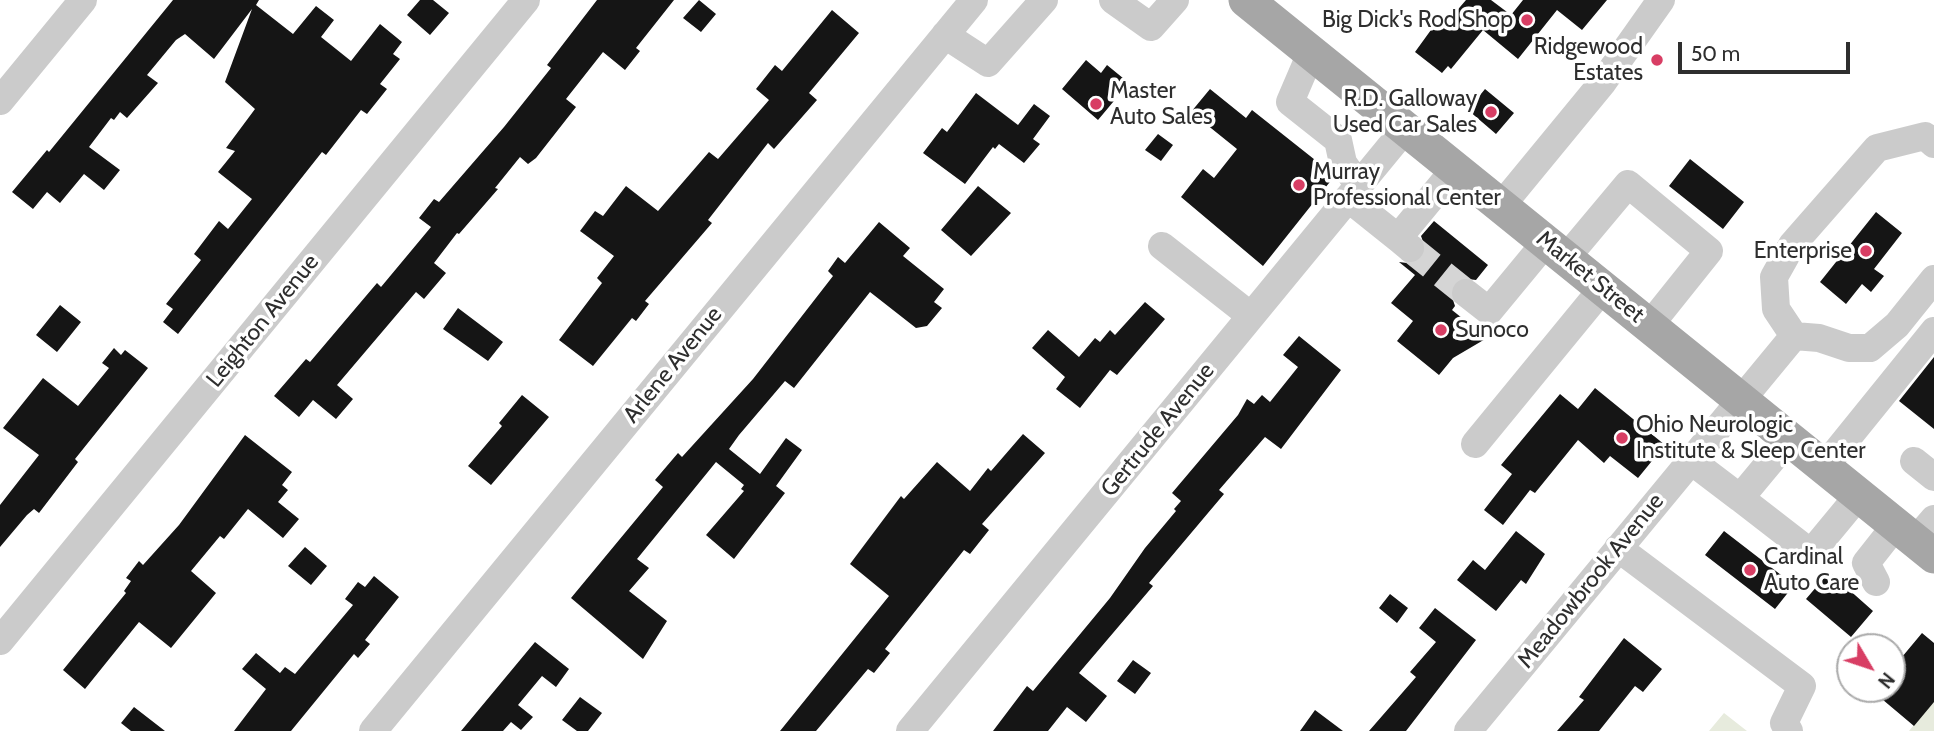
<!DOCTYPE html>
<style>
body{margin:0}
#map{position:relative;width:1934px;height:731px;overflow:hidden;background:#fff;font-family:Cabin,sans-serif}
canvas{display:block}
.north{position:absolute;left:1836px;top:633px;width:70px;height:70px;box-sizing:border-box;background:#fff;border:2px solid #ababab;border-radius:50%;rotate:129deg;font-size:19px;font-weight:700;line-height:28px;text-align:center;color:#2e2e2e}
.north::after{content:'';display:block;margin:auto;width:24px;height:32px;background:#d83e64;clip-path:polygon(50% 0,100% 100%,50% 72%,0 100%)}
.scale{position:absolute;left:1678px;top:42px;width:172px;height:32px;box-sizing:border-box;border:4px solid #2e2e2e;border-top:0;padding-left:9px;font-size:21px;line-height:24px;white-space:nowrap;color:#2e2e2e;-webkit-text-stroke:5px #fff;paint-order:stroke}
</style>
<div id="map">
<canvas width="1934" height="731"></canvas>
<div class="north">N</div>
<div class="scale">50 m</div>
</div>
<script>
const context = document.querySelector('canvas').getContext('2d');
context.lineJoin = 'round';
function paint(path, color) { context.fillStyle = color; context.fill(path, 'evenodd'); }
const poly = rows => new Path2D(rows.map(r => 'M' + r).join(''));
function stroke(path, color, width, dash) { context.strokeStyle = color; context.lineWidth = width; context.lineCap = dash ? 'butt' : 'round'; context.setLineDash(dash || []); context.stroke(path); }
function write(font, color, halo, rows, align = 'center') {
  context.font = font + ' Cabin,sans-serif'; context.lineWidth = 7; context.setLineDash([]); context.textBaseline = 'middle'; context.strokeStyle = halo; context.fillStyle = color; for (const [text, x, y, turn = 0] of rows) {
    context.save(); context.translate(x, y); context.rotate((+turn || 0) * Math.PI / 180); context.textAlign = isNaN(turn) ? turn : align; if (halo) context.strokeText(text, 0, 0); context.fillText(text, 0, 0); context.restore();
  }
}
const green = poly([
 [1934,700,1934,731,1909,731],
 [1724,713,1747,731,1709,731]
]);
const building = poly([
 [173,0,259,0,256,5,293,34,316,6,334,20,321,37,351,61,380,24,402,42,393,54,400,59,380,84,387,89,367,114,361,110,326,155,322,152,178,334,163,322,173,309,166,304,201,260,194,254,219,221,228,229,252,199,218,172,235,151,226,148,255,109,225,82,252,9,214,59,185,34,176,40,147,75,158,83,127,118,120,112,114,120,111,118,89,147,120,170,104,190,84,174,60,203,47,192,33,209,12,192,47,150,49,152],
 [420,0,433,0,449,13,430,35,407,15],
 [597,0,674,0,636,48,640,51,625,70,603,52,566,99,576,107,536,158,528,164,520,157,495,188,498,189,459,234,457,233,434,263,446,273,424,299,416,292,337,385,353,399,336,419,313,400,299,417,274,396,306,359,310,362,377,283,381,287,431,227,419,218,434,199,439,202,504,127,551,68,547,65],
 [699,0,716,14,701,32,683,18],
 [1466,0,1491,0,1511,15,1523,0,1607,0,1582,30,1557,10,1518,59,1483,30,1451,69,1448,66,1442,73,1415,52,1436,23,1442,28],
 [832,10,859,33,809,93,817,100,774,149,768,143,708,220,712,223,645,301,649,304,636,321,632,318,593,366,559,340,602,283,597,278,614,256,580,231,595,211,603,216,626,186,658,211,709,152,718,159,769,100,756,89,775,65,782,71],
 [1086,60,1101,73,1107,65,1129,83,1098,120,1062,89],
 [1210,89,1246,118,1252,110,1329,171,1333,178,1263,266,1181,197,1203,169,1214,178,1237,149,1191,112],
 [1485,89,1514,113,1496,134,1468,110],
 [976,93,1018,125,1034,104,1050,116,1033,139,1040,144,1024,163,999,144,995,149,993,147,965,184,923,153,942,128,947,132],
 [1158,134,1173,145,1161,161,1145,150],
 [1690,159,1744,202,1723,229,1669,186],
 [978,186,1011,213,971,256,941,230],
 [1876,212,1902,233,1874,269,1884,276,1871,292,1862,284,1846,304,1820,282],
 [1434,221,1488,265,1476,280,1459,278,1450,291,1455,306,1452,310,1487,338,1453,358,1439,375,1397,341,1413,321,1391,303,1415,275,1399,262,1415,264,1423,258,1426,250,1421,236],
 [879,222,910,248,903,256,944,289,934,302,942,308,927,326,916,328,870,292,794,388,785,381,739,435,729,449,760,474,786,438,802,450,776,486,785,493,734,559,706,535,744,491,741,489,744,485,716,462,637,559,649,568,629,591,667,621,643,659,571,598,663,487,655,480,678,453,682,457,753,379,833,276,828,271,838,257,845,263],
 [1145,302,1165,319,1117,375,1110,370,1080,408,1056,389,1065,377,1032,348,1048,330,1079,357,1095,338,1100,342,1110,330,1115,335],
 [60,305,81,322,57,352,36,335],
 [458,308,503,342,488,361,443,329],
 [1299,336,1341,370,1281,449,1265,437,1219,490,1224,494,1149,583,1153,586,1079,673,1107,696,1086,722,1067,707,1048,731,993,731,1027,686,1033,691,1110,598,1145,548,1176,511,1174,509,1181,501,1172,493,1238,415,1247,399,1254,404,1262,395,1270,402,1298,367,1283,355],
 [114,348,121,355,125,350,148,368,75,459,78,462,39,513,34,509,27,515,0,547,0,505,39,455,3,428,43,378,78,406,109,368,102,363],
 [1934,357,1934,429,1899,401],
 [1595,388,1665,445,1638,478,1610,456,1604,463,1578,440,1535,493,1530,490,1503,525,1484,510,1512,474,1501,465,1560,394,1578,409],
 [522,395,549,417,491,485,468,466,502,426,499,423],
 [1023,434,1045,453,982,524,989,530,970,554,964,550,885,649,890,653,874,673,868,669,816,731,780,731,889,596,850,564,901,496,904,499,937,462,970,491,988,468,991,471],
 [245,435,292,472,282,485,288,490,278,502,299,519,283,538,248,509,224,539,220,536,191,571,216,593,171,648,139,622,85,689,63,670,126,593,124,591,131,581,126,578,139,561,143,565,179,525],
 [1516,531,1545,554,1526,584,1521,580,1496,611,1457,580,1473,560,1485,570],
 [1724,531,1794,585,1775,609,1705,555],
 [305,547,327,566,311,585,288,566],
 [1829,572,1873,611,1851,637,1806,599],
 [374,576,399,597,365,640,370,644,358,658,354,654,291,731,234,731,266,689,242,669,256,653,280,673,285,667,295,674,353,605,345,599,358,582,365,587],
 [1390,594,1408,608,1397,623,1379,608],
 [1435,608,1476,640,1406,731,1369,731,1416,677,1410,672,1436,642,1419,628],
 [1922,633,1934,643,1934,702,1914,726,1870,689,1892,689,1892,669],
 [1624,638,1662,669,1643,692,1635,686,1599,731,1557,731,1584,700,1579,697],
 [535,642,569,669,556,687,542,676,518,705,533,717,521,730,511,722,503,731,461,731],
 [1133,660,1151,673,1135,694,1117,681],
 [580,697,602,713,588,731,577,731,562,720],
 [134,707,165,731,131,731,121,723],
 [1315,710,1343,731,1300,731]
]);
const minorTunnel = poly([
 [1410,248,1466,293]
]);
const minor = poly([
 [1113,0,1151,27,1175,0],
 [945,35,988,63,1044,0],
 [1311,53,1290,102,1338,140,1343,163,1359,186],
 [0,101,83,0],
 [1348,198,1398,238],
 [1501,206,1603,82,1661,0],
 [1162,246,1251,316],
 [1410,248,1398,238,1455,169],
 [1566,258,1628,184,1709,251,1649,326],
 [1466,293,1489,311,1546,242],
 [1794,336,1776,309,1774,277,1792,245,1877,148,1925,136,1934,144],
 [1794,336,1819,338,1849,348,1870,348,1897,325,1934,279],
 [1789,439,1740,498,1811,553,1859,495],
 [1475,444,1603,288],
 [1690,460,1740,498],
 [1914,461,1934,477],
 [1824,467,1934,331],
 [1915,541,1934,519],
 [1618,548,1802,686,1784,723,1789,731],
 [1876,582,1866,563,1896,525],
 [0,641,526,0],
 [373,731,974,0],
 [910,731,1405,129],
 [1468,731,1794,336]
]);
const major = poly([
 [1246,0,1934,556]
]);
const markers = [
 [1527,20,7,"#d83e64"],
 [1657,60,7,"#d83e64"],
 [1096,104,7,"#d83e64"],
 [1491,112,7,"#d83e64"],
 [1299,185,7,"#d83e64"],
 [1866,251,7,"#d83e64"],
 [1441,330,7,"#d83e64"],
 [1622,438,7,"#d83e64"],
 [1750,570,7,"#d83e64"]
];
const poiNames = [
 ["Big Dick's Rod Shop",1513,20,"right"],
 ["Ridgewood",1643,47,"right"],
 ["Estates",1643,73,"right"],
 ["Master",1110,91],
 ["Auto Sales",1110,117],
 ["R.D. Galloway",1477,99,"right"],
 ["Used Car Sales",1477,125,"right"],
 ["Murray",1313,172],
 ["Professional Center",1313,198],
 ["Enterprise",1852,251,"right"],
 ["Sunoco",1455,330],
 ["Ohio Neurologic",1636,425],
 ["Institute & Sleep Center",1636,451],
 ["Cardinal",1764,557],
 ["Auto Care",1764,583]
];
const streetNames = [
 ["Market Street",1590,277,39],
 ["Leighton Avenue",263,321,-51],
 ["Arlene Avenue",673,365,-51],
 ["Gertrude Avenue",1158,430,-51],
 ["Meadowbrook Avenue",1591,581,-51]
];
paint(green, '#e7ebdd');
paint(building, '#151515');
stroke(minorTunnel, '#d5d5d5', 28, [28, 14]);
stroke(minor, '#cbcbcb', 28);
stroke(major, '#a6a6a6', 35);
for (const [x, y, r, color] of markers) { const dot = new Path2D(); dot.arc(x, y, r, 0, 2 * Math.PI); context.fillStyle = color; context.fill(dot); stroke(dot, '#fff', 2.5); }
write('23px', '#2e2e2e', '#fff', poiNames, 'left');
write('23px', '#2e2e2e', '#fff', streetNames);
</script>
